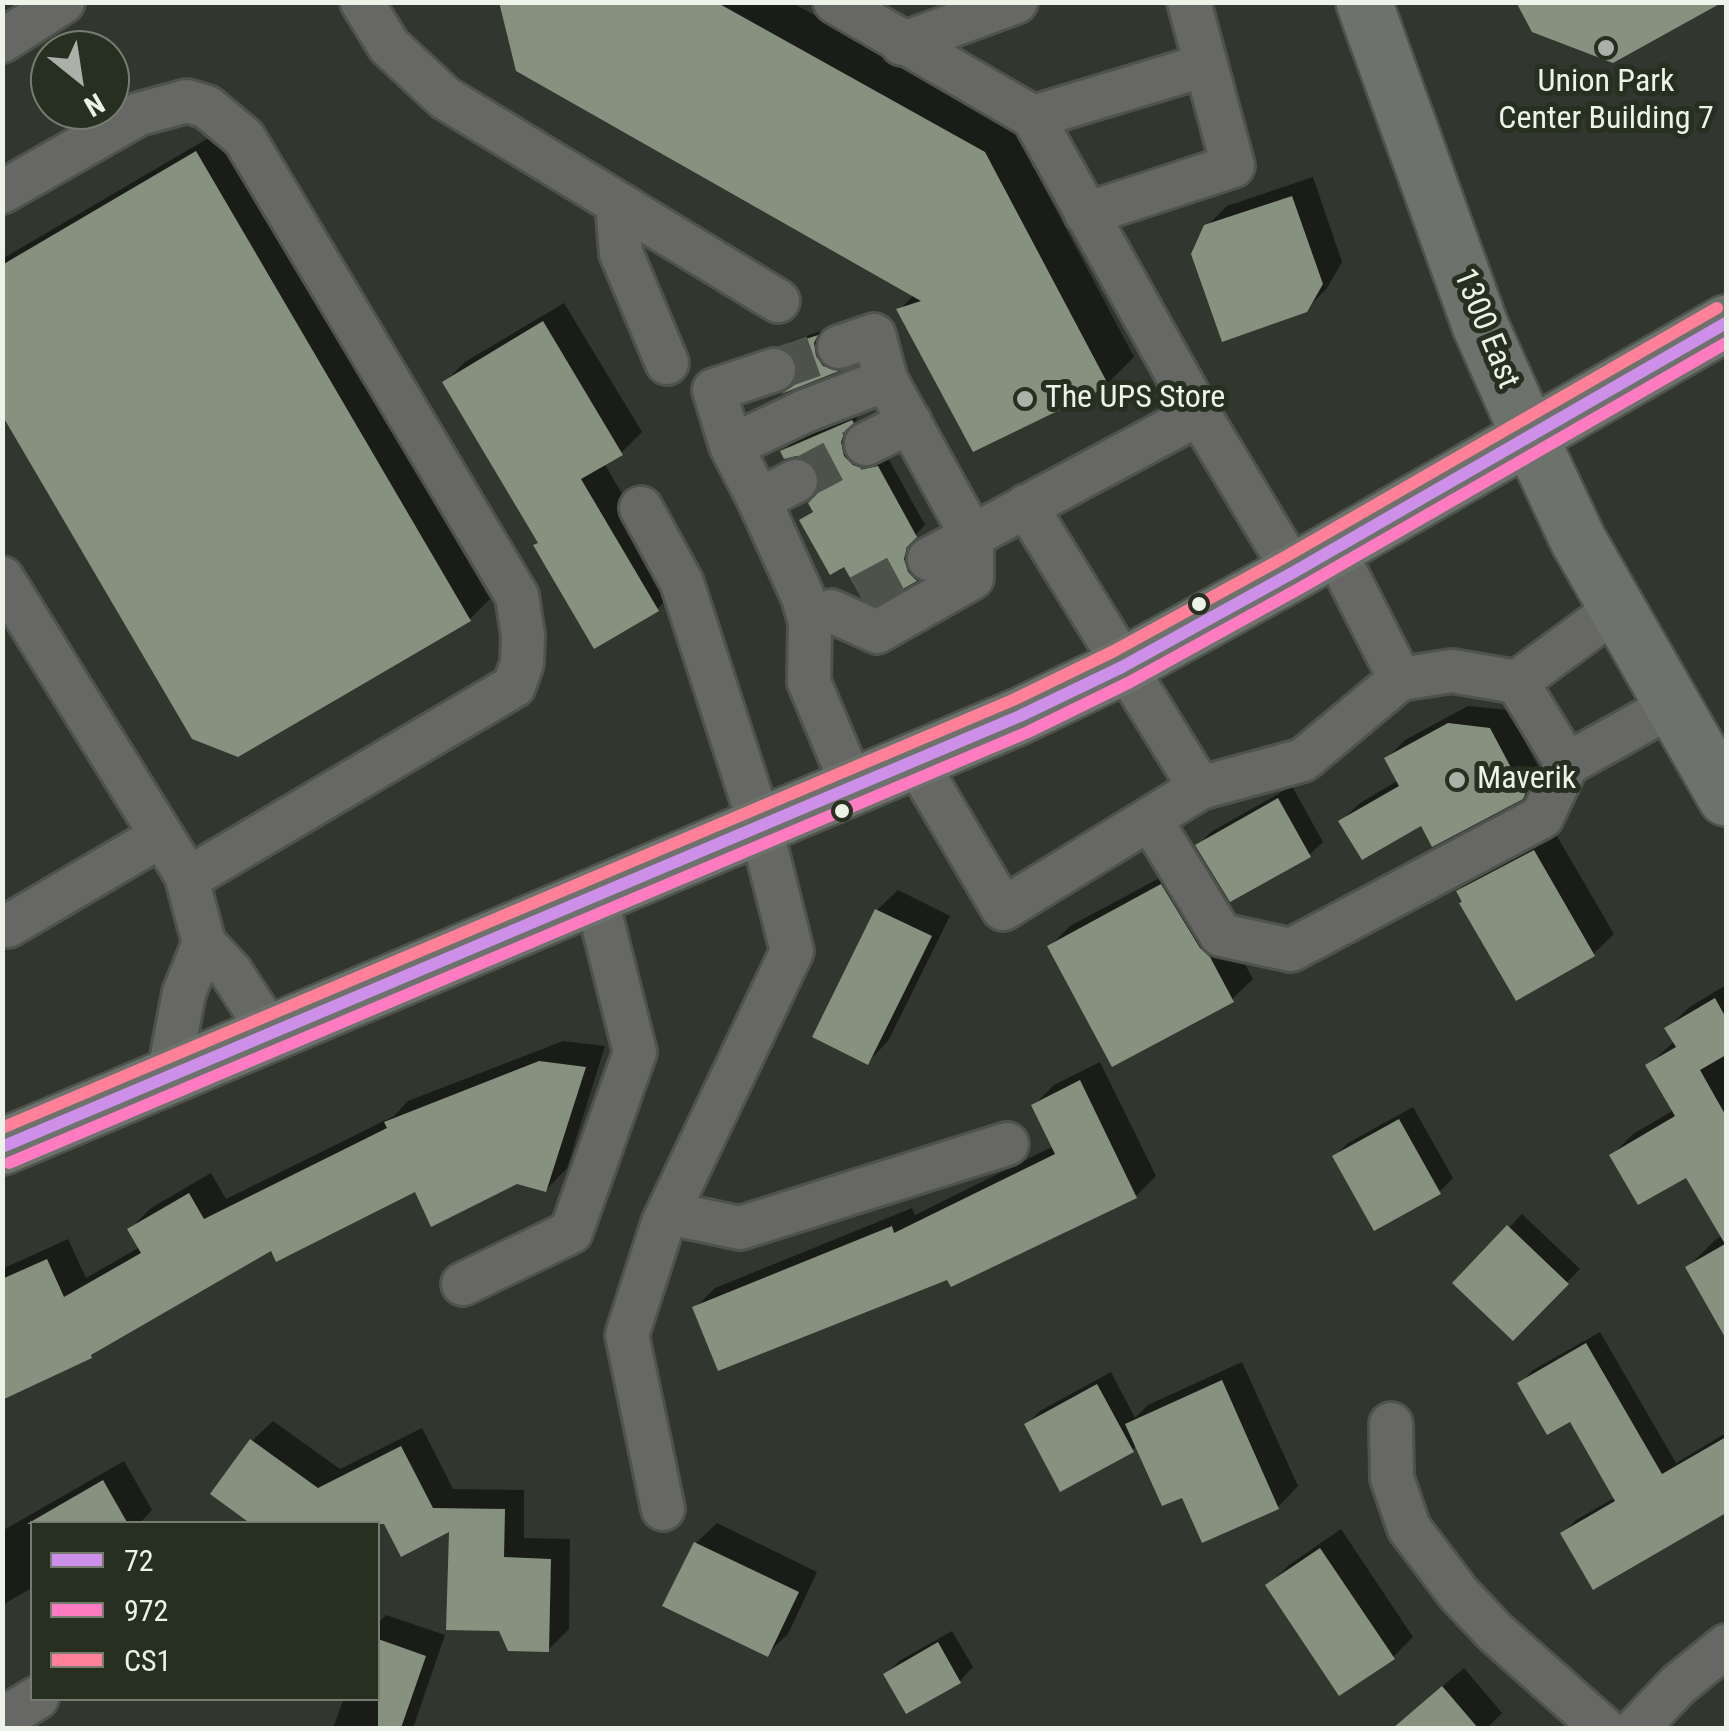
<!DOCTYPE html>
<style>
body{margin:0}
#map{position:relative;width:1729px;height:1731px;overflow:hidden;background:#31362e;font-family:"Roboto Condensed",sans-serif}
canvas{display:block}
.frame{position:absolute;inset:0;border:5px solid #edf3e9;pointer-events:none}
.legend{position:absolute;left:30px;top:1521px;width:350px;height:180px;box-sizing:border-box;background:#262f20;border:2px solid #767d70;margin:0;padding:12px 18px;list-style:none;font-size:30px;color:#edf3e9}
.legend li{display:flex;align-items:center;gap:20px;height:50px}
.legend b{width:50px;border:2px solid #767d70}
.north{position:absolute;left:30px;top:30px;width:100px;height:100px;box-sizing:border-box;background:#262f20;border:2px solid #767d70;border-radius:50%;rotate:150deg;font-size:28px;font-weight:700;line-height:40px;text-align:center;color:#edf3e9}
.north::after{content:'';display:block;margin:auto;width:35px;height:45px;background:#abb1a8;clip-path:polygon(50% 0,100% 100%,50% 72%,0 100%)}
</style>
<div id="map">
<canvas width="1729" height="1731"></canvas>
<div class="frame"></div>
<ul class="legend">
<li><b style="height:12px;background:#ce8fe9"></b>72</li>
<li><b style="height:12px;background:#fe7ac1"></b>972</li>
<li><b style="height:12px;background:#ff8098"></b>CS1</li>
</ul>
<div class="north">N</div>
</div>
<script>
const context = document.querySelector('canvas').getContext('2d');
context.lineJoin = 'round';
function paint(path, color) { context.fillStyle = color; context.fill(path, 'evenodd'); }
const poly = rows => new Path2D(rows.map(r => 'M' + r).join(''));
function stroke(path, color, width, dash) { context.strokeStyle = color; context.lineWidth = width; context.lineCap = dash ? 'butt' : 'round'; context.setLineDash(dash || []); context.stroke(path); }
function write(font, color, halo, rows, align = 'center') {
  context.font = font + ' "Roboto Condensed",sans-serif'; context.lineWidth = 10; context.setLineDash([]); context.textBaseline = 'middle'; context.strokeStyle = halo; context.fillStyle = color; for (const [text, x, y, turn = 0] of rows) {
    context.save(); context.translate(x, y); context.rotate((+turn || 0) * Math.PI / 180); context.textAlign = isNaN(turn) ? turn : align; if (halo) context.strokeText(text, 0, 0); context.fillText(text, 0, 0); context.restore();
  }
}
const shadow = poly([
 [502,2,791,2,1011,125,1134,357,1107,384,899,310,914,295],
 [217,133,490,599,470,619,2,410,2,259],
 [1313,177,1342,262,1327,288,1306,310,1206,227,1227,206],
 [564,303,642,432,621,453,604,463,678,589,657,609,541,542,445,382,465,362],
 [821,331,821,349,842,365,793,387,801,374,800,360,786,346,791,341],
 [860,413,850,430,852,444,877,460,888,458,925,525,916,534,913,548,925,569,915,579,876,601,845,564,802,520,815,509,820,495,823,483,820,468,810,457,783,451,793,442],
 [1468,706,1508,710,1542,774,1521,797,1422,823,1341,821,1360,803,1399,780,1387,758,1405,740],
 [1292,786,1323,842,1309,855,1198,845,1211,832],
 [1554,831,1614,934,1593,954,1459,891,1479,871],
 [1182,866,1230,937,1253,979,1232,999,1050,946,1070,926],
 [898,890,950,916,888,1041,868,1062,815,1036,877,910],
 [1726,985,1726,1052,1723,1054,1726,1060,1726,1210,1713,1218,1687,1174,1612,1155,1633,1134,1674,1110,1648,1065,1675,1041,1668,1028,1688,1008],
 [563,1041,605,1046,567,1168,546,1190,517,1181,416,1188,272,1247,102,1345,91,1356,2,1397,2,1269,68,1239,86,1278,140,1247,130,1229,151,1208,211,1173,226,1199,394,1116,408,1101],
 [1100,1062,1156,1176,1136,1196,948,1276,695,1308,715,1288,912,1208,915,1215,1054,1146,1034,1105,1054,1085],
 [1413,1107,1453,1178,1439,1192,1335,1156,1348,1143],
 [1522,1214,1580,1269,1513,1337,1456,1283],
 [1726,1233,1726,1334,1688,1267,1715,1240],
 [1600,1332,1676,1463,1726,1433,1726,1512,1594,1587,1563,1533,1576,1520,1616,1497,1571,1419,1520,1384,1533,1370],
 [1242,1362,1298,1486,1278,1507,1183,1494,1137,1445,1132,1450,1027,1424,1040,1411,1111,1372,1135,1418,1148,1405],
 [273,1421,340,1469,422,1428,453,1489,524,1490,524,1538,570,1539,569,1629,548,1650,451,1528,379,1510,256,1524,252,1441],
 [124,1461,152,1510,139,1524,32,1524,32,1588,2,1605,2,1531],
 [717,1523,817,1572,788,1634,767,1654,666,1605,696,1543],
 [1341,1529,1413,1637,1393,1657,1268,1585,1289,1565],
 [386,1615,445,1635,413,1728,333,1728,344,1698,378,1698,378,1623],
 [952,1631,973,1667,960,1681,907,1711,886,1674,899,1661],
 [1464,1668,1502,1713,1487,1728,1393,1728]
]);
const building = poly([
 [499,2,716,2,985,152,1109,386,973,452,896,309,921,301,516,71],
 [1516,2,1723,2,1613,63,1532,32],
 [196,151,471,621,238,757,192,739,2,415,2,265],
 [1292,196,1323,284,1307,312,1222,342,1191,254,1204,225],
 [543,321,623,455,581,479,659,611,594,649,533,545,538,543,442,382],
 [818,335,814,343,816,356,823,366,839,371,781,394,793,386,799,374,797,361,791,352,782,347],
 [852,420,854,423,845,431,841,442,844,456,853,465,864,469,878,466,917,537,907,547,904,559,908,572,917,581,876,604,861,597,844,567,830,575,799,520,813,512,808,503,817,494,821,483,819,470,809,460,796,456,784,459,780,451],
 [1448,723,1490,728,1525,794,1523,799,1432,847,1421,826,1362,860,1338,821,1399,786,1384,758],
 [1278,798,1311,857,1230,902,1195,845],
 [1534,850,1595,956,1516,1001,1459,903,1462,902,1456,891],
 [1161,884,1200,948,1210,957,1234,1002,1112,1067,1047,946],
 [875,909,932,936,868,1065,812,1037],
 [1715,998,1726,1018,1726,1055,1700,1070,1726,1116,1726,1339,1685,1267,1725,1244,1686,1178,1638,1205,1609,1155,1675,1116,1645,1065,1676,1047,1664,1028],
 [539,1061,586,1067,546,1192,517,1184,431,1227,415,1192,276,1262,271,1251,91,1355,92,1358,2,1400,2,1279,47,1259,64,1297,141,1253,127,1229,189,1193,204,1219,387,1128,384,1122],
 [1080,1080,1137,1198,951,1287,947,1280,718,1371,692,1307,892,1226,894,1233,1055,1154,1031,1105],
 [1399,1119,1441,1194,1374,1231,1332,1156],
 [1507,1225,1569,1284,1513,1341,1452,1283],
 [1586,1343,1662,1474,1726,1437,1726,1513,1593,1590,1560,1533,1615,1501,1570,1422,1547,1435,1517,1383],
 [1222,1380,1279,1509,1202,1543,1182,1498,1162,1506,1125,1424],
 [1097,1384,1134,1452,1060,1492,1024,1424],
 [250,1439,318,1488,401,1446,433,1508,505,1509,504,1557,551,1559,549,1652,508,1651,499,1631,446,1630,449,1532,401,1557,384,1524,251,1524,210,1494],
 [103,1480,128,1524,27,1524],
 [694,1542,799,1592,768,1657,662,1606],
 [1320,1548,1395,1659,1339,1696,1265,1585],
 [378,1639,426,1656,401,1728,378,1728],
 [938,1642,961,1683,906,1714,883,1674],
 [1442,1686,1478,1728,1393,1728]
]);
const minorTunnel = poly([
 [774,370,839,347],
 [796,481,866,444],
 [860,596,929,559]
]);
const minor = poly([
 [362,2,389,46,445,98,778,301],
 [835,2,1033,117,1199,414],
 [2,41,63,2],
 [902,44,1016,2],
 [1033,117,1206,65],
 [2,192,139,114,187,101,207,107,244,138,517,596,523,635,522,663,514,686,187,879],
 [617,203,621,253,667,363],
 [1086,214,1233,166,1189,2],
 [839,347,874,335,886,380],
 [866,444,910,422],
 [731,446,714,390,774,370],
 [759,500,796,481],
 [641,508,682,583,761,828,792,951,663,1223,627,1335,663,1509],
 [1334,549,1400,679],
 [2,578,186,875,204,943,231,972,271,1034],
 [831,611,877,632,972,578,972,536,929,559],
 [1517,682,1616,609],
 [916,762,1003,909,1200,788,1026,506],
 [853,787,809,682,810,622,803,597,759,500,731,446,805,411,886,380,972,536,1199,414,1294,572],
 [1200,788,1303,760,1400,679,1452,671,1517,682,1567,764,1671,706],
 [1150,819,1221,935,1291,950,1542,817,1567,764],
 [2,925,8,926,161,836],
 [168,1077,184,993,204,943],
 [668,1213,740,1228,1007,1144],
 [463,1284,571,1232,635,1052,596,897],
 [1391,1424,1392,1478,1409,1528,1459,1594,1496,1633,1603,1728],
 [2,1719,37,1698],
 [1637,1728,1678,1685,1726,1646]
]);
const major = poly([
 [1364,2,1480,325,1529,435,1578,540,1726,798],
 [2,1147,1020,716,1122,667,1294,572,1726,323]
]);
const bus1 = poly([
 [2,1147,1020,716,1122,667,1294,572,1726,323]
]);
const bus2 = poly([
 [9,1163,1028,732,1130,682,1302,587,1726,343]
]);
const bus3 = poly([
 [2,1128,1013,700,1114,651,1285,557,1717,308]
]);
const markers = [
 [1606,48,10,"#abb1a8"],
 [1025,399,10,"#abb1a8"],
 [1199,604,9,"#edf3e9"],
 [1457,780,10,"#abb1a8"],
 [842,811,9,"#edf3e9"]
];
const poiNames = [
 ["Union Park",1606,83,"center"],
 ["Center Building 7",1606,120,"center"],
 ["The UPS Store",1045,399],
 ["Maverik",1477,780]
];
const streetNames = [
 ["1300 East",1485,329,68]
];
paint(shadow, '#0007');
paint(building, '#86927f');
stroke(minorTunnel, '#4d524a', 42, [42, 21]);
stroke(minor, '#4f534d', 48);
stroke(major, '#4f534d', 60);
stroke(minor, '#676865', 42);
stroke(major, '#6e726d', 55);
stroke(bus1, '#ce8fe9', 12);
stroke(bus2, '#fe7ac1', 12);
stroke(bus3, '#ff8098', 12);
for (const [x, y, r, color] of markers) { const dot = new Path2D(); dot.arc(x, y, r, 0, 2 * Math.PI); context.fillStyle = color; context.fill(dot); stroke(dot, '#262f20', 4); }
write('32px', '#edf3e9', '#262f20', poiNames, 'left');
write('32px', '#edf3e9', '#262f20', streetNames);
</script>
